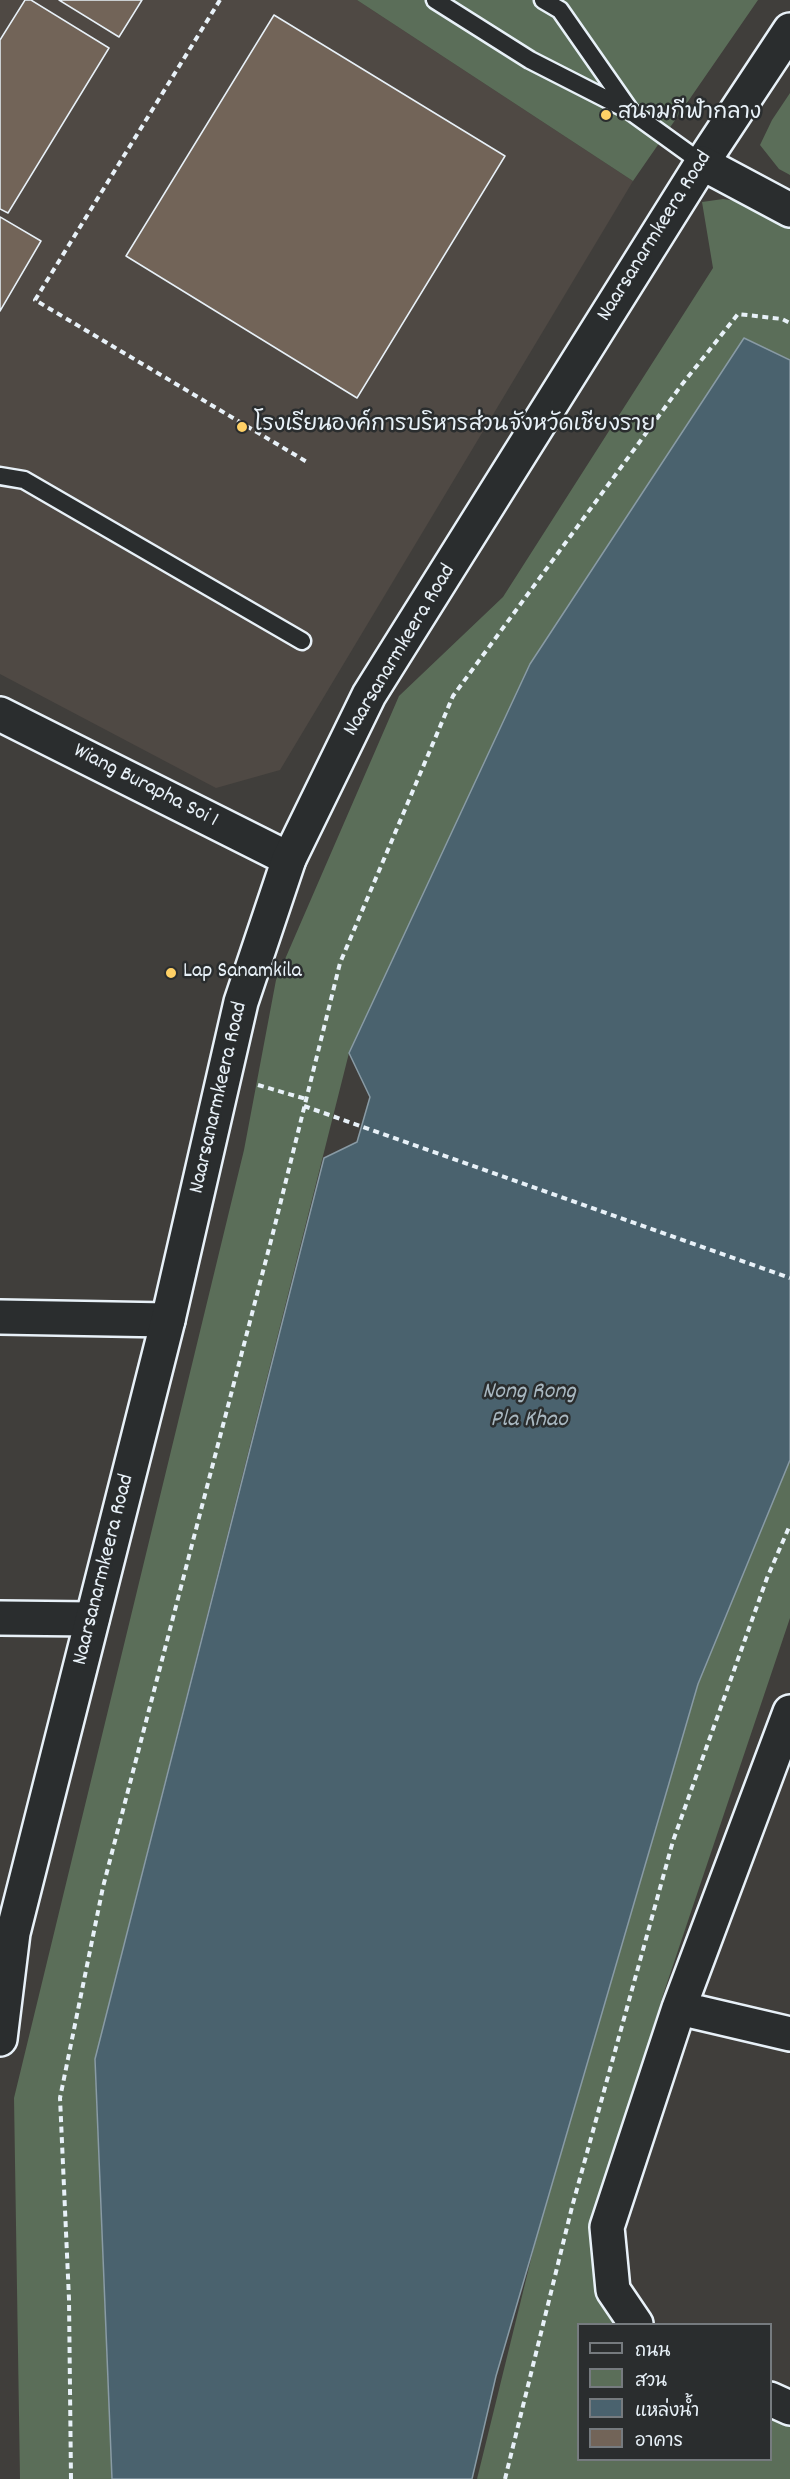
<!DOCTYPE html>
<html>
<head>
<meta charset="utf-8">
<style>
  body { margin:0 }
  #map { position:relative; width:790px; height:2479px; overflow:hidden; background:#403e3b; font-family:Dekko,"Playpen Sans Thai",sans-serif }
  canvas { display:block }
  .legend { position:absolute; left:577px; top:2323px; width:195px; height:138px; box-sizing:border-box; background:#2a2d2e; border:2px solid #767b7f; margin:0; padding:8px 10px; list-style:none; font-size:18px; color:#e8f1f8 }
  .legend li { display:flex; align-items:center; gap:12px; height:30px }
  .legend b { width:30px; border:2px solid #767b7f }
</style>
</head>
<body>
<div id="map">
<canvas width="790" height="2479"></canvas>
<ul class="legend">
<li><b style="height:8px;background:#2a2d2e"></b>ถนน</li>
<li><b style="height:16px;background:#5b6e59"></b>สวน</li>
<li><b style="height:16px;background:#4a626e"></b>แหล่งน้ำ</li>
<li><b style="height:16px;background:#726458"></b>อาคาร</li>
</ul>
</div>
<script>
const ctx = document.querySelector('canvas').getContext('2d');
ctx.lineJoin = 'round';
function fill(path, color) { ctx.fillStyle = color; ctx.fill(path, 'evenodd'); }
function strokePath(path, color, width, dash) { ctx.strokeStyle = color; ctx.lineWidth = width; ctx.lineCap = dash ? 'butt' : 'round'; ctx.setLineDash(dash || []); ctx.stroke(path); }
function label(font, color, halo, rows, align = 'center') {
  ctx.font = font + ' Dekko,"Playpen Sans Thai",sans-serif'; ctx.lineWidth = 5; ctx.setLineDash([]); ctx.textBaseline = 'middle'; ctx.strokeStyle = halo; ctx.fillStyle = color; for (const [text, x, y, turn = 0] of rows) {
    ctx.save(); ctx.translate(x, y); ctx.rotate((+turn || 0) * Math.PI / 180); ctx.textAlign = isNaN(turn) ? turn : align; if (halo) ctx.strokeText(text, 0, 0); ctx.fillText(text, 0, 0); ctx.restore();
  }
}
fill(new Path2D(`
  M0,0H357L633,181L280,770L216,788L0,674Z`), '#4f4944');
fill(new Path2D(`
  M357,0H758L633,181Z
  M790,93V175L779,169L760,145L772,120Z
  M723,199L756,204L790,222V360L744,338L349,1053L95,2059L112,2479H20L14,2098L244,1150L276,980L399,696L503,597L713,268L702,202Z
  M790,1460V1618L663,1995L591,2230L607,2227L647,2324H578V2460H770L771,2397L790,2406V2479H477L535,2243L698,1684Z`), '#5b6e59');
const water = new Path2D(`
  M744,338L790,360V1460L698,1684L496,2376L472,2479H112L95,2059L324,1158L357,1142L370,1097L349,1053L530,664Z`);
fill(water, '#4a626e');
strokePath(water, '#899ba5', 1.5);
const building = new Path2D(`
  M25,0H31L109,48L8,213L0,209V40Z
  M59,0H142L119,37Z
  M274,15L505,156L357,398L126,256Z
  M0,217L41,241L0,311Z`);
fill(building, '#726458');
strokePath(building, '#e8f1f8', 1.5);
const service = new Path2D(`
  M435,0L530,60L630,111L702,163
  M543,0L560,10L629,109
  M0,476L24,480L302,641`);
const minor = new Path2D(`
  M702,163L790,30
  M0,714L289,859
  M0,1317L168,1320
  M0,1618L92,1619
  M679,2008L790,2034
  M636,2324L613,2290L607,2227L679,2008L790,1712
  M770,2399L790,2408`);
const tertiary = new Path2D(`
  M0,2039L13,1933L168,1320L241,1002L289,859L369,695L702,163L790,210`);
strokePath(service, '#e8f1f8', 21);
strokePath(minor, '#e8f1f8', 38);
strokePath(tertiary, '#e8f1f8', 38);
strokePath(new Path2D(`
  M220,0L35,300L307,462
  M258,1085L306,1099
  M304,1106L790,1278
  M71,2479L69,2299L60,2098L103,1887L274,1229L340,963L453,696L680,387L738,314L782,319L790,323
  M505,2479L572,2207L673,1841L767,1578L790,1525`), '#e8f1f8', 4, [6, 4.5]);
strokePath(service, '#2a2d2e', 16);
strokePath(minor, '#2a2d2e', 33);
strokePath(tertiary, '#2a2d2e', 33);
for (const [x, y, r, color] of [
  [606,115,6,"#ffd166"],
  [242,427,6,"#ffd166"],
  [171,973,6,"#ffd166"]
]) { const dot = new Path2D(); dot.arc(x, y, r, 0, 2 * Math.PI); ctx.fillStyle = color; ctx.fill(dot); strokePath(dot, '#2a2d2e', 2); }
label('22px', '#e8f1f8', '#2a2d2e', [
  ["สนามกีฬากลาง",618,115],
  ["โรงเรียนองค์การบริหารส่วนจังหวัดเชียงราย",254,427],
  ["Lap Sanamkila",183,973]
], 'left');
label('22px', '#e8f1f8', '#2a2d2e', [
  ["Naarsanarmkeera Road",656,237,-58],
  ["Naarsanarmkeera Road",401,651,-59],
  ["Wiang Burapha Soi 1",145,787,27],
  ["Naarsanarmkeera Road",220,1098,-77],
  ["Naarsanarmkeera Road",105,1570,-76]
]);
label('italic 24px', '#a9b8c1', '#2a2d2e', [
  ["Nong Rong",529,1394],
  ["Pla Khao",529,1422]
]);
</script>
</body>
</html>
